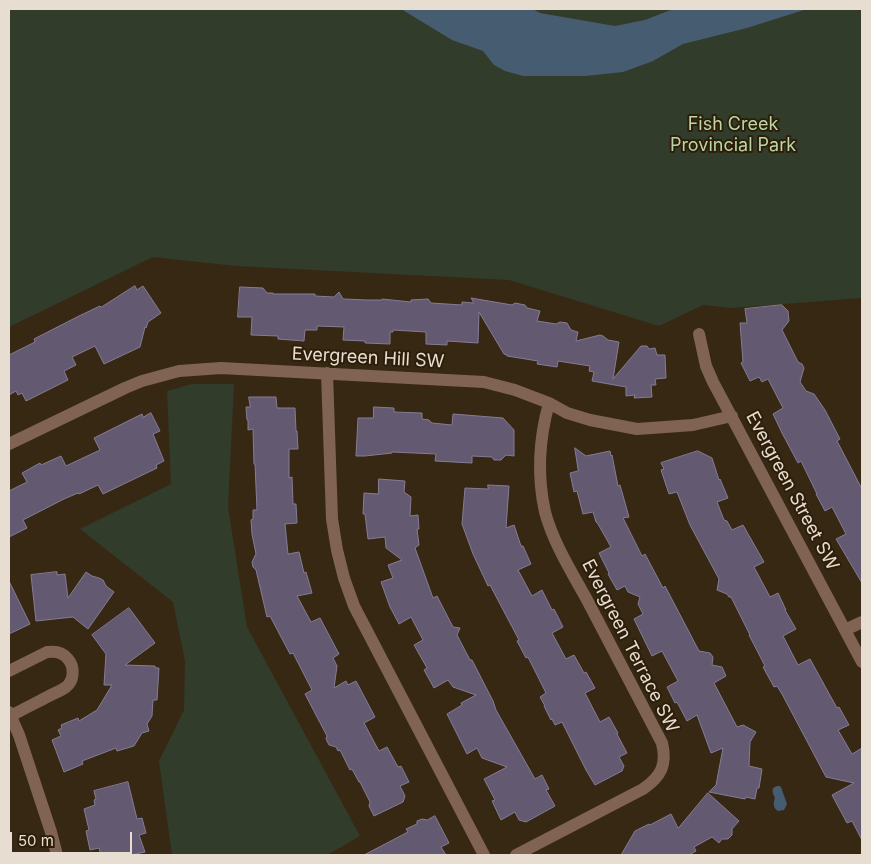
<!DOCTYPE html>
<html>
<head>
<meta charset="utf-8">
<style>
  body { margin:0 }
  #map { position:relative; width:871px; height:864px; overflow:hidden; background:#372814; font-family:Inter,sans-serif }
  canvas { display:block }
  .frame { position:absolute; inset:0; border:10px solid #e7ddd1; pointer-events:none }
  .scale { position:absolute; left:10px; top:832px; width:122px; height:22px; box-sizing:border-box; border:2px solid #e7ddd1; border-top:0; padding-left:6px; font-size:15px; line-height:18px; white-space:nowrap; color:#e7ddd1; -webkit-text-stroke:4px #2d1e0a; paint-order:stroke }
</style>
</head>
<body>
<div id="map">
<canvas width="871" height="864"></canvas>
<div class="frame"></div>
<div class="scale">50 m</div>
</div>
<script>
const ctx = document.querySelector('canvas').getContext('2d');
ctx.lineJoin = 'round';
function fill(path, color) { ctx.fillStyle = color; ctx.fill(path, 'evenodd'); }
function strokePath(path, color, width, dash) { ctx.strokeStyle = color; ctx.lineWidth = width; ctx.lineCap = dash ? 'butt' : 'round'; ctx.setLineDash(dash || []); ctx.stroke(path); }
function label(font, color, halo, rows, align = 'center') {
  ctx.font = font + ' Inter,sans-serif'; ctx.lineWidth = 4; ctx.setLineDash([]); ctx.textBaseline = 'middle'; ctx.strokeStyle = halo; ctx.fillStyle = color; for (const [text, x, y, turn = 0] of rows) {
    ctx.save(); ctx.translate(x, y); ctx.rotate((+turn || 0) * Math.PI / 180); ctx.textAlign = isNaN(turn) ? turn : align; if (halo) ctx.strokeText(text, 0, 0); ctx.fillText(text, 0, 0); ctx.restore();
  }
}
fill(new Path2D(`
  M9,9H862V298L732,308L703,305L659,326L509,280L236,266L153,257L9,327Z
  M192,384H234L228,507L247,627L360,836L327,855H172L159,761L184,710L185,661L173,602L80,529L171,484L167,391Z`), '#323c2a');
fill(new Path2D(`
  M401,9H533L540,13L615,26L645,20L673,9H807L747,28L683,44L653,61L623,72L586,76H523L505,71L494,65L483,51L452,40Z
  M777,786H779L781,787L787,804L784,810L778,811C773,808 773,803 775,798C773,794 772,792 773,788Z`), '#465c70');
const building = new Path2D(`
  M135,286L137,290L143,286L161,313L148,322L146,328L145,327L140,347L104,364L95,346L72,357L76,365L64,371L68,380L26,401L22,393L18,395L16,391L9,395V355L35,342L34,339L79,316L100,306L101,307Z
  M240,287L263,288L267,293H273V294H315V296L334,297L339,292L343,299L367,300H382V299L411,302V300L428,299L431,303L462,305V302L474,303L471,298L512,305L515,303L525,305L527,308L540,311L537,321L556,324L560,322L567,323L571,330L578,332L576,341L600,335L603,336L608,340L619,342L613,379L641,346H647L649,349L655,348L657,355H665L666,378L655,379L656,385H651L652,397L634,398L635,395L626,396V387L592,381L594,372L589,371L590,366L558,361L557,367L537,364L538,361L507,356V355L504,354L479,312L478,343L447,341V345L426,344V332L393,330V332H390V344L365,343V341L343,340L344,327L317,326V330H305L304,341L278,339V336L251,335L252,317H238Z
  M782,305L788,311L789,321L782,330L798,362L802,364L804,368L800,382L806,391L814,394L825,410L840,439L837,441L862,489V583L836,539L846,534L832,507L825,511L816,494H817L801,461L798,463L782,433L773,414L783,408L768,379L762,382L759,377L750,381L741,363L743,362L740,323H747L745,309Z
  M249,397H276L277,408H295L296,431H297L298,449H289V478L292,477L293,504H296L297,523L285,524L288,554L299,552L304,573L306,572L312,593L297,596L311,622L320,618L339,654L333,658L337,666L334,688L346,681L348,685L356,681L375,717L364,723L379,751L387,747L398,767L401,766L409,782L400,786L405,796L403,802L374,816L369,806L370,802L360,782H359L352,769L350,770L340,750L338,751L336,747L329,745L326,739L327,736L305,694L312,690L293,653L290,654L270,616L267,617L256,570L253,567L252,562L256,554L252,534L251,520L253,519V510H257L255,464H254L253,429L248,430V420H247L246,407H250Z
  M374,407L394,408V412L422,413V419L429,420L432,423L452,425L453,414L503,418L514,430V456L506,455L501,460H494L492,457L472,456V463L435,461L436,454L392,452V453L365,456H356L358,418H373Z
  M151,413L160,431L153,434L164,461L156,465L157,468L103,494L98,485L79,494L78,493L64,499L23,520L27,528L9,537V491L27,482L22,473L40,463L41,465L61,456L66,466L100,450L94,438L142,414L143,417Z
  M575,448L586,456L610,451L611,456L612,455L618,486L620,485L629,517L623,518L642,556L645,554L663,588L665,586L699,651L710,653L713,657L712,665L722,667L726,676L714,683L737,727L743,725L756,732L750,742L749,766L762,769L759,788H757L755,799L746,797L745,799L709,792L716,785L723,748L711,753L697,715L687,721L677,702L675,703L667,687L678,681L662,651L652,656L634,619L643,614L638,604L640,597L628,592L625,586L617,590L608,574L609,573L599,553L611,547L598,524L596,522L593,512L583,514L577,491L574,492L570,473L578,471Z
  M698,451L712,458L719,480L720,479L728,498L717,502L724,520L727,521L732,530L743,525L764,562L754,567L770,597L778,593L786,610H785L796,629L783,636L798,665L810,659L837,708L839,707L849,725L838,730L852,754L862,748V840L852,821L847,823L832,795L854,783L826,777L782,694L777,686L774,687L763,667L765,666L749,635H750L731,597H729L727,594L717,590L719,579L690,525L677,492L669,494L661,470L664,469L661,463Z
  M379,479L405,481L404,492L411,497L410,516L418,515L419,529H417L419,545L415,548L433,598L437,596L453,627L460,628L457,635L470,660H472L493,701L496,710L535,779L542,775L549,789L546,790L555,806L526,822L519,820L515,812L501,820L492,801L495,800L484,779L507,767L482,758L477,748L467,754L447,714L462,705L461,703L476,695L453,687L448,680L434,688L424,670L427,668L414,645L423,640L411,617L399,624L390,607L381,582L393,578L388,565L402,560L386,548L385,537L368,539L365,514H363L364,493L378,494Z
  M488,485L509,486L506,528L514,525L521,546H523L531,564L518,570L532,596L542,590L552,610L554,609L563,627L552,633L566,659L574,655L584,673L586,672L595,688L585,693L600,722L609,717L618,733L617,734L627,753L619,757L624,766L622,771L595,785L586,770L562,722L555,725L552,719L551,720L544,706H545L540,697L546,693L528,657L526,658L517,641L519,640L490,585L488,586L473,554L462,524L465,488L488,489Z
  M57,572V575L65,574L68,598L86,572L92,576L99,578L103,580L106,586L114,592L88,629L73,617L36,621L31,575Z
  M9,581L30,624L9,634Z
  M129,608L155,643L125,665L155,666V668H159L157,700H153L152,716L147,724L149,731L142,733L134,746L117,751L116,748L82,761L83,764L64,772L52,740L61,736L58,730L62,728L61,725L78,718L79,721L97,710L112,685H104L106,654L92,635Z
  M128,782L137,819L142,818L146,833L139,835L145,852L131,855H101L99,848L90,850L86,831L89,830L84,809L95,805L94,800L96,799L94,791Z
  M708,793L739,821L732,829V835L728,839H722L719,843L712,837L694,847L696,851L689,855H621L635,831L649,824L650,825L671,814L678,828Z
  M435,816L449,843L441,847L446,855H364L408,832L406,829L417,824V821L422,819L427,820Z`);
fill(building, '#635a72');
strokePath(building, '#857c95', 1);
strokePath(new Path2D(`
  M699,334L706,366L713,382L862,662
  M327,373L332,519L337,550L344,578L354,606L484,855
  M9,444L125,388L142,381L179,371L221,368L484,382L515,390L549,403L567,413L590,420L637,429L693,425L732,416
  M845,630L862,622
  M9,671L47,652C55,651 63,652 68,659C75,667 74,681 66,687C61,691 54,693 49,696C36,703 23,709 11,716
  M9,712L19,735L51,832L57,855
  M516,855L643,789C662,776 667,764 662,743C636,694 611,646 586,598C571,571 553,542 545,512C537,476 539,439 549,403`), '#816353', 12);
label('18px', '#b9d6a7', '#2d1e0a', [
  ["Fish Creek",733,125],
  ["Provincial Park",733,146]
]);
label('18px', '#e7ddd1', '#2d1e0a', [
  ["Evergreen Hill SW",368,358,3],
  ["Evergreen Street SW",792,491,62],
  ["Evergreen Terrace SW",630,646,63]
]);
</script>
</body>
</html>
